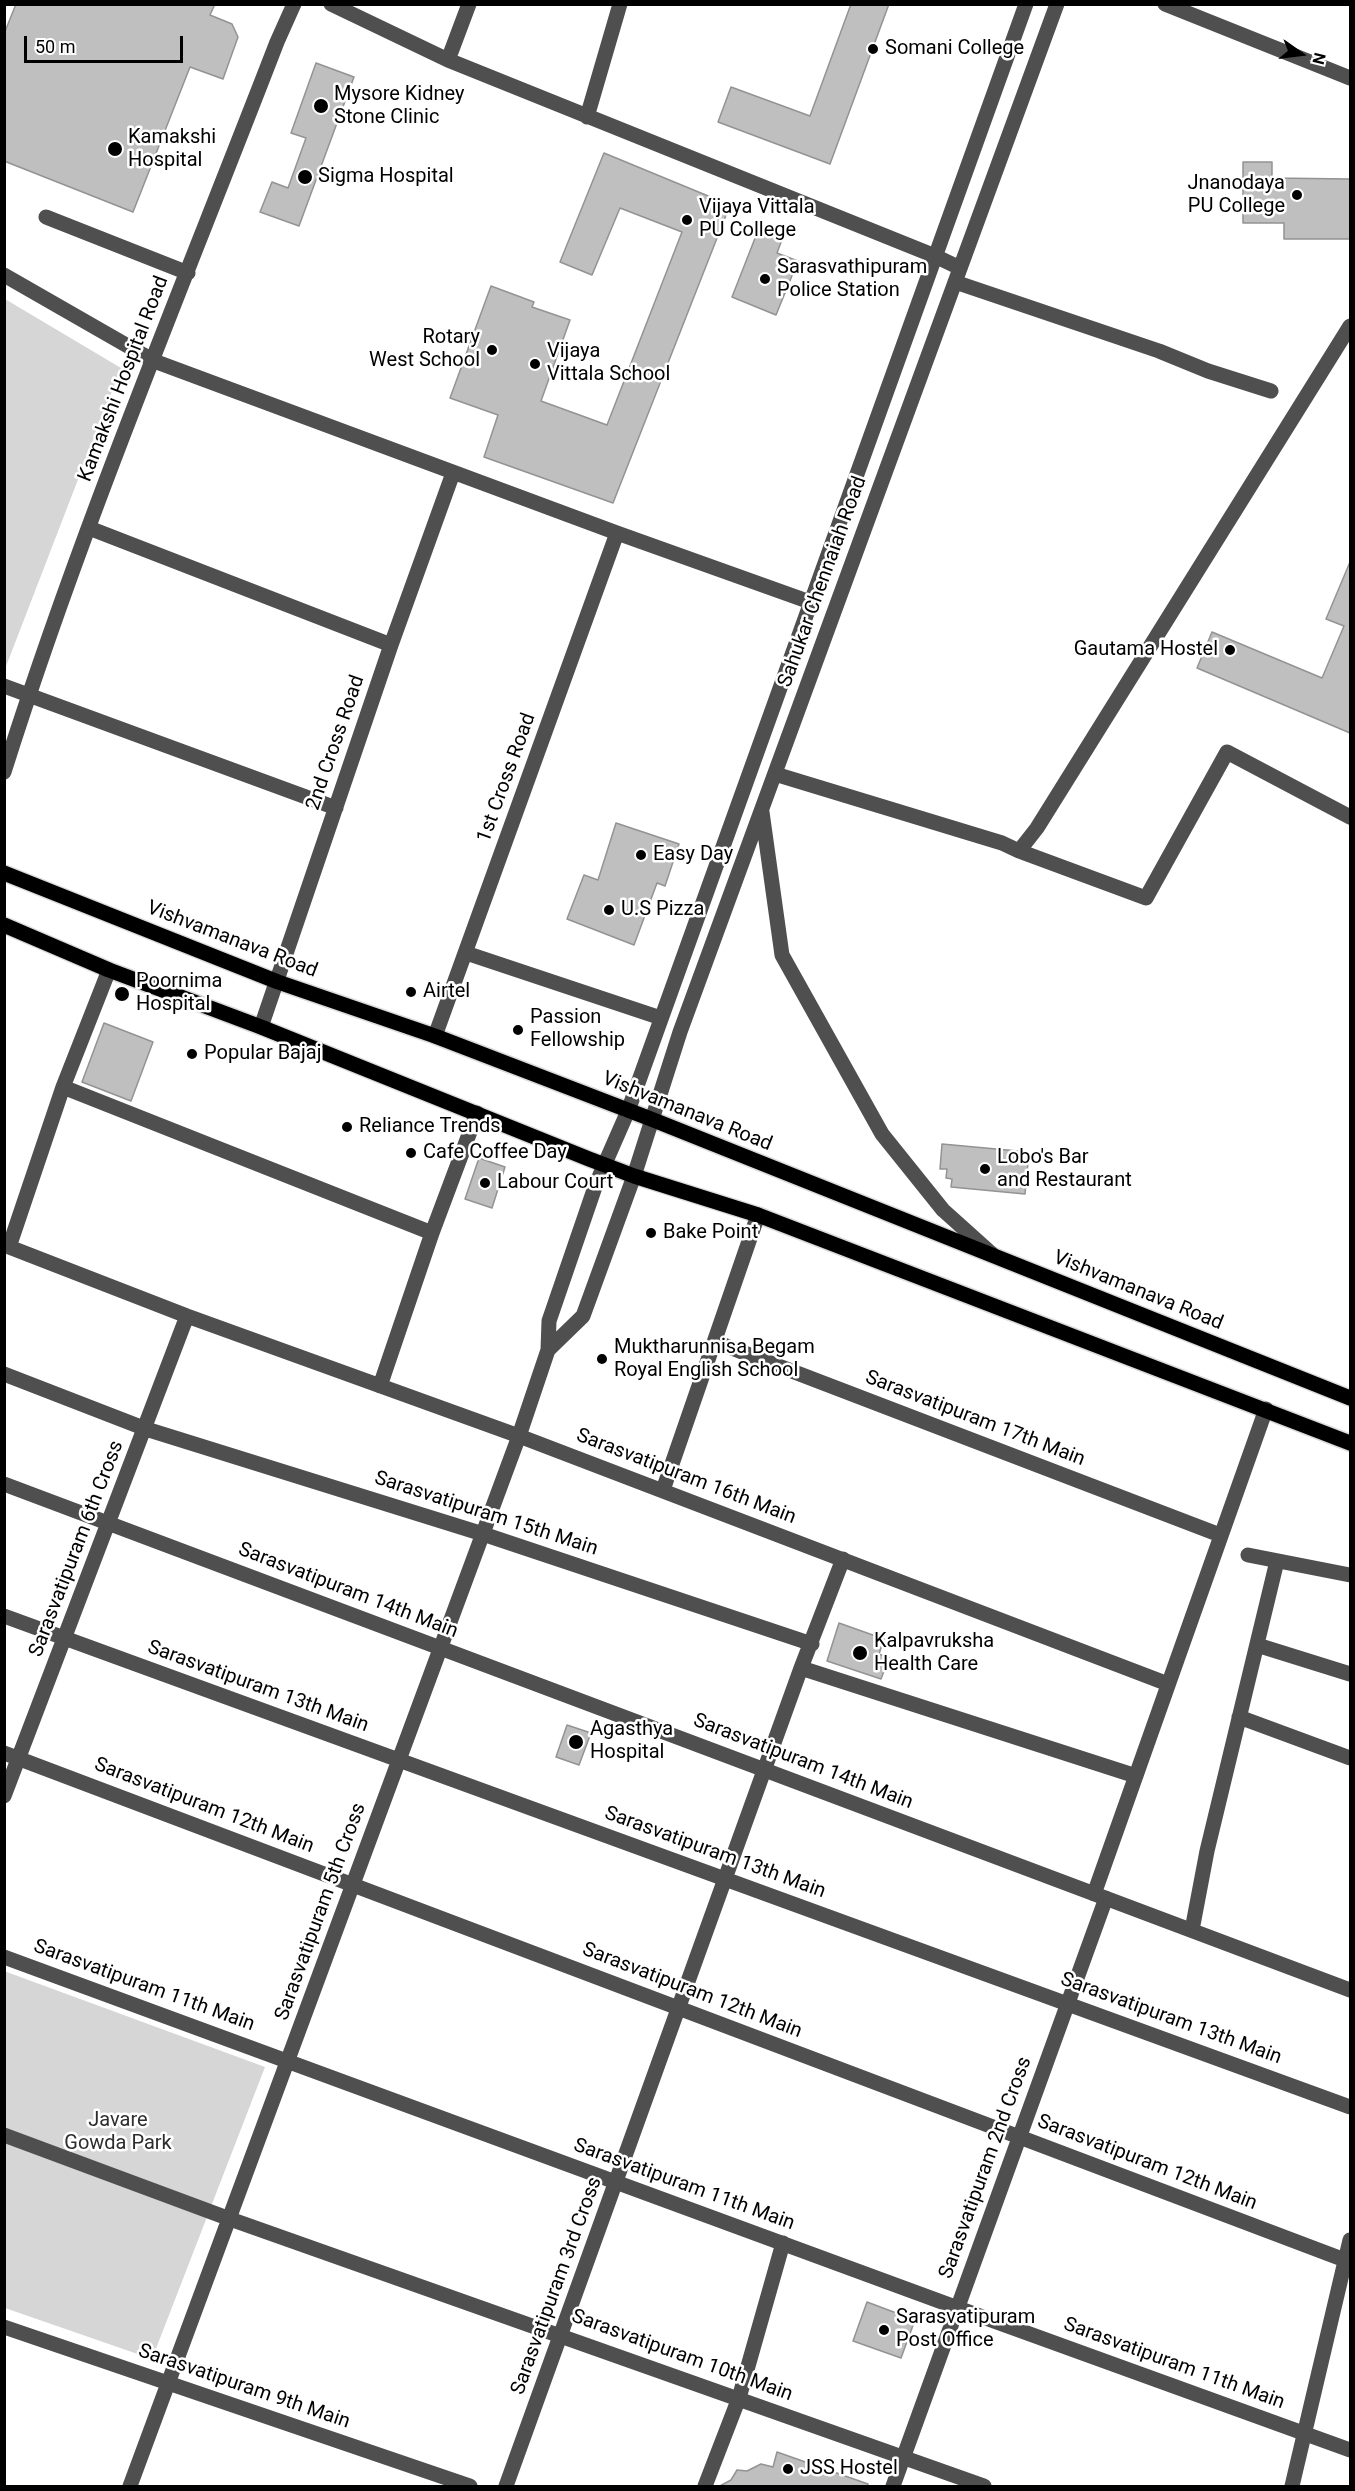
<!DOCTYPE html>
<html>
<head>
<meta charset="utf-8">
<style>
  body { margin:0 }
  #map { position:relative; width:1355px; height:2491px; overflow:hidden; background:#fff; font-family:Roboto,sans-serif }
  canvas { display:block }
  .frame { position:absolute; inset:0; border:6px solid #000; pointer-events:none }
  .north { position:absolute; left:1271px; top:24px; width:60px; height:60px; -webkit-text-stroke:4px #fff; paint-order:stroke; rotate:104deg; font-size:16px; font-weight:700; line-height:24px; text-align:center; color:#000 }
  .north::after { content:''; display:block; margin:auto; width:21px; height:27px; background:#000; clip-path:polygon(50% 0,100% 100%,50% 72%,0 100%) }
  .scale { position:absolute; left:24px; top:36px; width:159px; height:27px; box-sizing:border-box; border:3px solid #000; border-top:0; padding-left:8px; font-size:18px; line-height:21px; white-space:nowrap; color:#000; -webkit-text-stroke:4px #fff; paint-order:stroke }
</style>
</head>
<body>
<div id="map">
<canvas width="1355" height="2491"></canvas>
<div class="frame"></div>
<div class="north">N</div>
<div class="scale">50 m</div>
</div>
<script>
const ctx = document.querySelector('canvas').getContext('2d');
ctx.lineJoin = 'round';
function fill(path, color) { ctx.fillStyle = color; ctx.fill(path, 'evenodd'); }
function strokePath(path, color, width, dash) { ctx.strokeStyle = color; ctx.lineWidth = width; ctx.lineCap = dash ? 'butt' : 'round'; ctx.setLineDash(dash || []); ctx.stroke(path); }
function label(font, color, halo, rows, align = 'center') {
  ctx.font = font + ' Roboto,sans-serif'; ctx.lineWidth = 5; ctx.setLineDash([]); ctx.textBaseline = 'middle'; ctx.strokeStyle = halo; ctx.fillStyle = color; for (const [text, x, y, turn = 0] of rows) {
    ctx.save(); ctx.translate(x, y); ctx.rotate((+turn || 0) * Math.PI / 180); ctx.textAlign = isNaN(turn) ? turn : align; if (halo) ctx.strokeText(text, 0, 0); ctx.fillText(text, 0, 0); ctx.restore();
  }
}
fill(new Path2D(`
  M5,299L121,368L5,669Z
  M4,1971L265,2067L152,2359L5,2308Z`), '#d6d6d6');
const building = new Path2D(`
  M16,4H215L210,15L232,24L238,37L223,79L190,67L133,212L4,161V34Z
  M851,4H889L830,164L718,122L731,87L810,116Z
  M316,63L354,77L299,226L260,212L272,182L288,188L306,138L291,133Z
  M604,153L730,205L613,503L484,457L498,415L450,398L491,286L534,302L532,307L570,320L541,401L607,425L682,232L620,208L592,275L560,262Z
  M1243,162H1272V178L1350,179V239H1284V223H1243Z
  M759,228L783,237L777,253L798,261L776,315L732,297Z
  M1350,562V733L1197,668L1212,632L1322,678L1344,626L1326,619Z
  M616,823L679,844L665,886L657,883L634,945L567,919L584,875L598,880Z
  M104,1023L153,1042L131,1101L82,1082Z
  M942,1144L1029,1152L1025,1194L951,1187L952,1179L946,1178L947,1169H940Z
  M479,1158L505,1167L492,1208L465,1199Z
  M839,1623L884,1639L879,1654L889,1658L881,1679L827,1661Z
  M567,1725L591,1733L579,1765L556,1757Z
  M867,2302L915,2320L901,2358L853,2341Z
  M777,2452L868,2484V2487H718L731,2480L737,2470L747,2471L761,2464L773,2467Z`);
fill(building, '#bfbfbf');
strokePath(building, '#939393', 1.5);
const major = new Path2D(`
  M4,873L278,982L435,1036L651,1119L1350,1398
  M4,925L109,970L261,1027L589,1159L634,1176L758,1215L1350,1443`);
strokePath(major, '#dbdbdb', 18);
strokePath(new Path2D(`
  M331,4L448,60L935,256L960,268
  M1165,4L1350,78
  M448,60L469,4
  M587,117L620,4
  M46,217L188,273
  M4,275L154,361L617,533L810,602
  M955,282L1159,351L1208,371L1271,391
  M89,528L391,645
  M4,686L336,808
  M4,772C82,525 184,283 277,42L294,4
  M775,774L1002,843L1019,851L1037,828L1350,326
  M762,812L782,955L882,1134L943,1210L992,1254
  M1019,851L1146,898L1227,752L1350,817
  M466,953L661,1018
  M261,1027L391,645L453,473
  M435,1036L617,533
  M63,1087L432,1233
  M4,1245L187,1316L519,1436L1168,1684
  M9,1247L63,1087L109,970
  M716,1342L1220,1535
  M548,1350L583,1316L634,1176L680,1032L1057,4
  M4,1374L146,1429L483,1534L812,1644
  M380,1386L432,1233L477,1113
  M4,1484L1350,1990
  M663,1490L758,1215
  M1248,1555L1350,1575
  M4,1616L1350,2107
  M1257,1645L1350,1674
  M801,1668L1136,1776
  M1239,1717L1350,1758
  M4,1753L1350,2262
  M4,1796L187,1316
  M1094,1894L1266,1409
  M1192,1930L1207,1851L1277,1561
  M4,1957L958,2308L1350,2450
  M4,2135L230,2219L984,2486
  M4,2327L470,2486
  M130,2486L519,1436L548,1350L549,1321L596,1184L628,1111L1026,4
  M506,2486L801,1668L843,1559
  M705,2486L739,2398L783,2243
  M893,2486L1106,1898
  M1292,2486L1350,2240`), '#4f4f4f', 15);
strokePath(major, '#000', 15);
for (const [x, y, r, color] of [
  [873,49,6,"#000"],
  [321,106,8,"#000"],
  [115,149,8,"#000"],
  [305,177,8,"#000"],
  [1297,195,6,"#000"],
  [687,220,6,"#000"],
  [765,279,6,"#000"],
  [492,350,6,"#000"],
  [535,364,6,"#000"],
  [1230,650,6,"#000"],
  [641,855,6,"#000"],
  [609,910,6,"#000"],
  [411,992,6,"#000"],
  [122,994,8,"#000"],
  [518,1030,6,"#000"],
  [192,1054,6,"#000"],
  [347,1127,6,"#000"],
  [411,1153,6,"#000"],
  [985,1169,6,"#000"],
  [485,1183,6,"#000"],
  [651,1233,6,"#000"],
  [602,1359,6,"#000"],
  [860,1653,8,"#000"],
  [576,1742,8,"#000"],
  [884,2330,6,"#000"],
  [788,2469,6,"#000"]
]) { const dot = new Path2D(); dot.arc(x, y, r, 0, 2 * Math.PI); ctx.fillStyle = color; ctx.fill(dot); strokePath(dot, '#fff', 2); }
label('20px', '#000', '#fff', [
  ["Somani College",885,49],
  ["Mysore Kidney",334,95],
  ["Stone Clinic",334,118],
  ["Kamakshi",128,138],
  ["Hospital",128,161],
  ["Sigma Hospital",318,177],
  ["Jnanodaya",1285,184,"right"],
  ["PU College",1285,207,"right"],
  ["Vijaya Vittala",699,208],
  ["PU College",699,231],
  ["Sarasvathipuram",777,268],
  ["Police Station",777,291],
  ["Rotary",480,338,"right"],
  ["West School",480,361,"right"],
  ["Vijaya",547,352],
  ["Vittala School",547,375],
  ["Gautama Hostel",1218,650,"right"],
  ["Easy Day",653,855],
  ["U.S Pizza",621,910],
  ["Poornima",136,982],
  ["Hospital",136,1005],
  ["Airtel",423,992],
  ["Passion",530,1018],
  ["Fellowship",530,1041],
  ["Popular Bajaj",204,1054],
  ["Reliance Trends",359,1127],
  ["Cafe Coffee Day",423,1153],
  ["Lobo's Bar",997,1158],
  ["and Restaurant",997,1181],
  ["Labour Court",497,1183],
  ["Bake Point",663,1233],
  ["Muktharunnisa Begam",614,1348],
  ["Royal English School",614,1371],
  ["Kalpavruksha",874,1642],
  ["Health Care",874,1665],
  ["Agasthya",590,1730],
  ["Hospital",590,1753],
  ["Sarasvatipuram",896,2318],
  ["Post Office",896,2341],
  ["JSS Hostel",800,2469]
], 'left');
label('20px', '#000', '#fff', [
  ["Kamakshi Hospital Road",124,379,-69],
  ["Sahukar Chennaiah Road",823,582,-70],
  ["2nd Cross Road",336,743,-71],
  ["1st Cross Road",507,778,-70],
  ["Vishvamanava Road",232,940,21],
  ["Vishvamanava Road",687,1112,22],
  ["Vishvamanava Road",1138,1291,22],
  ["Sarasvatipuram 17th Main",975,1419,21],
  ["Sarasvatipuram 16th Main",686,1477,21],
  ["Sarasvatipuram 15th Main",486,1514,18],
  ["Sarasvatipuram 6th Cross",77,1549,-69],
  ["Sarasvatipuram 14th Main",348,1591,21],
  ["Sarasvatipuram 13th Main",258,1687,20],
  ["Sarasvatipuram 14th Main",803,1762,21],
  ["Sarasvatipuram 12th Main",204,1806,21],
  ["Sarasvatipuram 13th Main",715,1853,20],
  ["Sarasvatipuram 5th Cross",321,1912,-70],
  ["Sarasvatipuram 11th Main",144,1986,20],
  ["Sarasvatipuram 12th Main",692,1991,21],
  ["Sarasvatipuram 13th Main",1171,2019,20],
  ["Sarasvatipuram 12th Main",1147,2163,21],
  ["Sarasvatipuram 2nd Cross",986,2168,-70],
  ["Sarasvatipuram 11th Main",684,2185,20],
  ["Sarasvatipuram 3rd Cross",557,2286,-70],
  ["Sarasvatipuram 10th Main",682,2356,20],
  ["Sarasvatipuram 11th Main",1174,2364,20],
  ["Sarasvatipuram 9th Main",244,2387,19]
]);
label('20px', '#2d2d2d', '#fff', [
  ["Javare",118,2121],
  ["Gowda Park",118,2144]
]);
</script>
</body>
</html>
